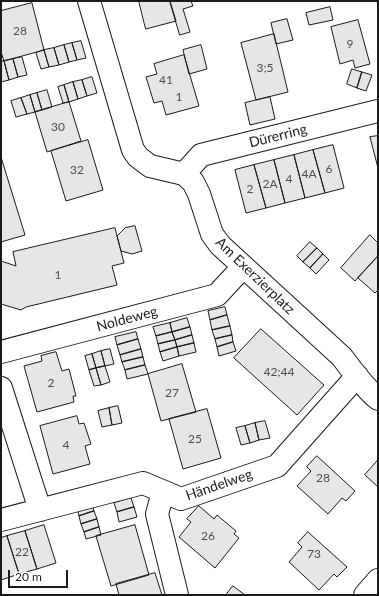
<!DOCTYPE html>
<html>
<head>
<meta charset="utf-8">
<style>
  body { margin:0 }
  #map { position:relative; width:379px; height:596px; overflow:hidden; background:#fff; font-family:Lato,sans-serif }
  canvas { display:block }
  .frame { position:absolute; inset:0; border:2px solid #1a1a1a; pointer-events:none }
  .scale { position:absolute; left:8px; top:570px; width:60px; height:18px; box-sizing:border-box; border:2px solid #1a1a1a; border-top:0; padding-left:5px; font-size:12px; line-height:14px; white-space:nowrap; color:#1a1a1a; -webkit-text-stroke:3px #fff; paint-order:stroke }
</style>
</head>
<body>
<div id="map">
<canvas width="379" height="596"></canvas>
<div class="frame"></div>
<div class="scale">20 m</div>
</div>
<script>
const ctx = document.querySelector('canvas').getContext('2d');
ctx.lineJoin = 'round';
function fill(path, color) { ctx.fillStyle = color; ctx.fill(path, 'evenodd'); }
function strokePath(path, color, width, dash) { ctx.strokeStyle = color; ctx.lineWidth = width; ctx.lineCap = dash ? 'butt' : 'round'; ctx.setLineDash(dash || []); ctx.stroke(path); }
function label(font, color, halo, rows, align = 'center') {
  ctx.font = font + ' Lato,sans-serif'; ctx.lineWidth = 3; ctx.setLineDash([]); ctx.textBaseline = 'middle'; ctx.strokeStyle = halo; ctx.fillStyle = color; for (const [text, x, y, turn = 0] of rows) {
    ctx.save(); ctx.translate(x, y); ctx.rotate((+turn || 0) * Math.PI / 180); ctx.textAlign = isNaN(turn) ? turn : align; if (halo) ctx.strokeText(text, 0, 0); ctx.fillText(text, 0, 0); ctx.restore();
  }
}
const building = new Path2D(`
  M139,1H170L176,21L146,29Z
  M170,1H191L193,6L183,9L190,32L180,35Z
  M32,3L44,50L4,61L1,52V11Z
  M330,7L333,20L309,25L306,13Z
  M287,19L293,40L276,44L271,23Z
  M358,20L370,64L355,68L353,60L340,64L331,27Z
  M274,34L288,92L256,100L241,43Z
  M81,41L86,58L77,60L72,43Z
  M72,43L77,60L69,62L64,45Z
  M64,45L69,62L59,65L54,48Z
  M201,45L207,69L189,74L183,50Z
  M54,48L59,65L49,67L44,50Z
  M44,50L49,67L41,69L36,53Z
  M184,55L199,106L166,115L162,101L154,103L146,77L157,74L154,64Z
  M22,57L27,75L18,77L13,59Z
  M13,59L18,77L9,80L4,61Z
  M4,61L9,80L1,82V62Z
  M352,69L362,72L357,88L347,84Z
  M362,72L372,75L366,91L357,88Z
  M92,77L97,93L87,96L82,80Z
  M82,80L87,96L78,99L73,82Z
  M73,82L78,99L69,102L64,85Z
  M64,85L69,102L63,103L58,87Z
  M47,90L52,107L42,110L37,93Z
  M37,93L42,110L35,112L30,95Z
  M30,95L35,112L27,114L21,98Z
  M270,97L275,119L250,125L245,103Z
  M21,98L27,114L16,117L11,101Z
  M69,102L81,141L47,152L35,112Z
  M378,136V168L370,137Z
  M88,140L103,190L66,201L51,151Z
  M333,145L344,188L325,193L313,150Z
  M313,150L325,193L305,198L294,155Z
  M294,155L305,198L285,203L274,160Z
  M1,157L25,235L1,242Z
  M274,160L285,203L266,208L254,165Z
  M254,165L266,208L246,213L235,170Z
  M135,226L142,251L132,254L121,251L117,236L125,228Z
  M115,228L124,263L112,266L117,285L26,307L21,310L1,304V261L16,266L13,252Z
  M370,235L378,243V256L355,281L341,268Z
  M310,242L317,248L303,262L297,256Z
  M317,248L323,254L310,268L303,262Z
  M323,254L329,260L316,274L310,268Z
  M378,256V290L375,293L358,278Z
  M225,307L227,315L210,320L208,311Z
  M227,315L230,326L212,330L210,320Z
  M187,318L190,327L172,332L170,323Z
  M170,323L172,332L156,336L153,327Z
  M230,326L232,335L215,339L212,330Z
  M190,327L192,335L175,340L172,332Z
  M261,329L324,385L297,415L234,358Z
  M136,332L138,339L117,345L115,337Z
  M172,332L175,340L158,344L156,336Z
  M192,335L194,343L177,347L175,340Z
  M232,335L233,342L217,347L215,339Z
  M138,339L141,349L120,355L117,345Z
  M175,340L177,347L160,352L158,344Z
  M233,342L236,351L219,356L217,347Z
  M194,343L196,352L179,356L177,347Z
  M177,347L179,356L163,361L160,352Z
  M110,349L114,364L105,366L101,351Z
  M141,349L143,357L122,362L120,355Z
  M101,351L105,366L96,368L92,354Z
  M56,352L62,371L69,369L76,396H73L74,402L37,412L24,366L42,361L41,356Z
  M92,354L96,368L89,370L85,356Z
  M143,357L145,365L125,370L122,362Z
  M182,364L196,412L161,421L148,374Z
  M145,365L148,374L127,379L125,370Z
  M105,366L110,382L101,385L96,368Z
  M96,368L101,385L94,386L89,370Z
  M118,406L122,423L112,425L109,408Z
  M109,408L112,425L102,427L98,411Z
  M207,409L221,458L183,469L169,419Z
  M77,416L79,424L84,423L91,444L85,446L90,464L53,474L40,426Z
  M265,421L270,438L259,440L255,423Z
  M255,423L259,440L250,443L245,426Z
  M245,426L250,443L241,445L236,428Z
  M317,456L355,491L346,501L342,498L328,514L297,486L311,471L307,467Z
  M378,460V487L365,475Z
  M131,498L134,507L117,512L114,503Z
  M92,503L94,511L79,516L77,508Z
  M199,506L214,519L217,515L236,531L234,534L239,538L215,568L179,537L191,522L187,519Z
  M134,507L137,517L119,522L117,512Z
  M94,511L97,519L81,524L79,516Z
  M97,519L99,527L84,532L81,524Z
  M44,525L56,563L37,569L25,531Z
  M135,525L149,575L111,586L96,536Z
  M99,527L101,535L86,539L84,532Z
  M25,531L37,569L19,574L7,536Z
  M308,532L347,567L337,577L334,574L319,590L289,562L302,547L298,543Z
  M7,536L19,574L1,580V538Z
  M155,573L162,595H119L116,584Z
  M233,586L245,595H226Z`);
fill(building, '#e6e6e6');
strokePath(building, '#1a1a1a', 1);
const minor = new Path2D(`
  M89,1L133,150L138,157L150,166L184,174L193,182L199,194L212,234L220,245L342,357C353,372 364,387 378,399
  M184,174L201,155L378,111
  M1,352L217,295L243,267
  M1,388L40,510
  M163,492L157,514L177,595
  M1,520L143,483L181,499L277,466L357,376
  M365,595L378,580`);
strokePath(minor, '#1a1a1a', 24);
strokePath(minor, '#fff', 22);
label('12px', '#4d4d4d', null, [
  ["28",20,31],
  ["9",350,44],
  ["3;5",265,68],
  ["41",166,80],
  ["1",179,97],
  ["30",58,127],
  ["6",329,169],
  ["32",77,170],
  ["4A",309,174],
  ["4",289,179],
  ["2A",270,184],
  ["2",250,189],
  ["1",58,275],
  ["42;44",279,372],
  ["2",51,383],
  ["27",172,393],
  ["25",195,439],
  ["4",66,445],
  ["28",323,478],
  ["26",208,536],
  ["22",22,552],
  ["73",314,554]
]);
label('14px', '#1a1a1a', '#fff', [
  ["Dürerring",278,136,-14],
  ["Am Exerzierplatz",255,276,44],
  ["Noldeweg",127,319,-15],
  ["Händelweg",219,485,-19]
]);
</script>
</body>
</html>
